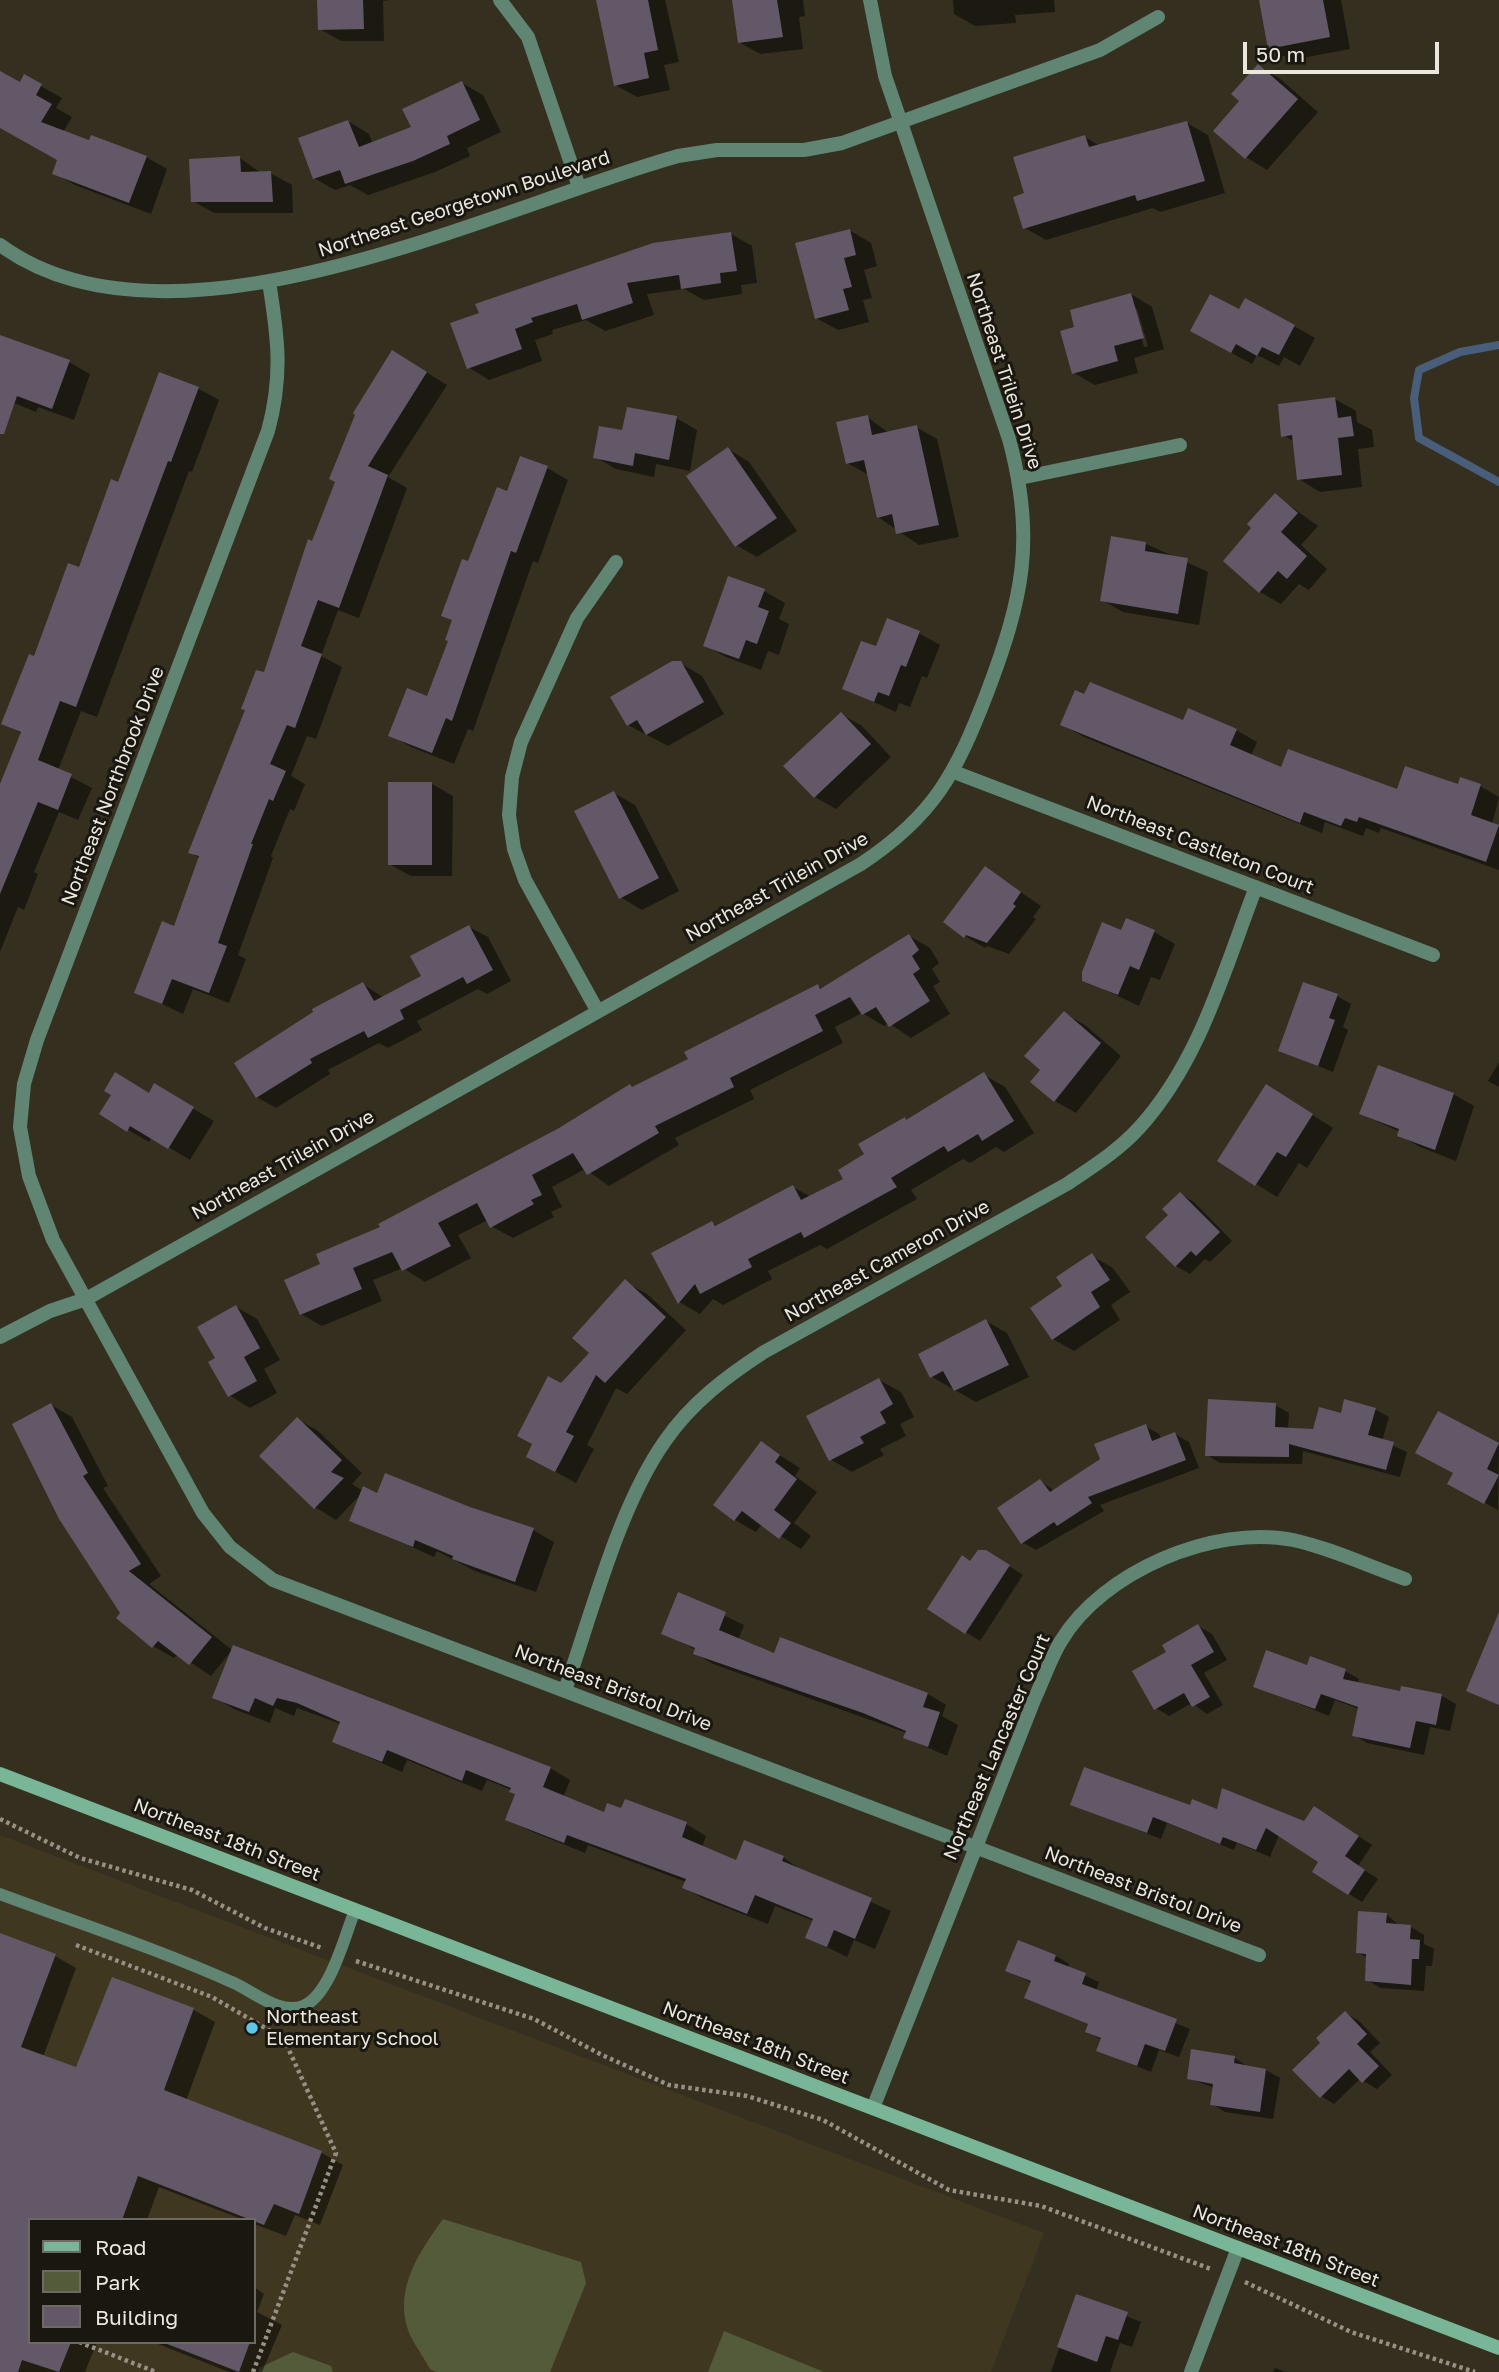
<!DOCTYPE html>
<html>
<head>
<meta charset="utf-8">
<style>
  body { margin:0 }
  #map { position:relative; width:1499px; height:2372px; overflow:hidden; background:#352f20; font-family:"Golos Text",sans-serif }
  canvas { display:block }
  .legend { position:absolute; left:28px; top:2218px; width:228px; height:126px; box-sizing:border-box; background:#1a1711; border:2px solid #6e6a63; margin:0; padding:9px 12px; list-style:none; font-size:21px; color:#ebe7dd }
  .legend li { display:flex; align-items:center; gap:14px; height:35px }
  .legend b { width:35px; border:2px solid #6e6a63 }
  .scale { position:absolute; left:1243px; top:42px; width:196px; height:32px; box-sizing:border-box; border:4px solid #ebe7dd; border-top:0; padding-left:9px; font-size:21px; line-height:24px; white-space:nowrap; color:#ebe7dd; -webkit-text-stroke:5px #1a1711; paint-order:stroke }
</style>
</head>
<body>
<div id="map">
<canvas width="1499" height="2372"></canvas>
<ul class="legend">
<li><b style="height:9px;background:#79b597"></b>Road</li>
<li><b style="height:19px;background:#535b3b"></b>Park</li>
<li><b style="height:19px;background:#625868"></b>Building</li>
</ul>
<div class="scale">50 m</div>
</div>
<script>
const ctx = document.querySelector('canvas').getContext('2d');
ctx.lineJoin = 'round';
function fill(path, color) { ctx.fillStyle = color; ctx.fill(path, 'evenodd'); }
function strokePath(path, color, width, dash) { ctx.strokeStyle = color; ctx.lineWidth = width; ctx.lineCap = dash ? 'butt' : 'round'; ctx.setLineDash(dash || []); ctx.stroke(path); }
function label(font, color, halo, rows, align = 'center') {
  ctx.font = font + ' "Golos Text",sans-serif'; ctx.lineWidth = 6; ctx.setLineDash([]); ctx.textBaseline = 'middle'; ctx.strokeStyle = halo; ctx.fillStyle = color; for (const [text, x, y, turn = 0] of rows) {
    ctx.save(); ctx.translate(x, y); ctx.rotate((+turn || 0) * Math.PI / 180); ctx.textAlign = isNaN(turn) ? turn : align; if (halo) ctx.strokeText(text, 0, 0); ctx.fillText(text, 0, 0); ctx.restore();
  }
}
fill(new Path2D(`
  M0,1835L1044,2233L991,2372H0ZM30,2220H254V2342H30Z`), '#403721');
fill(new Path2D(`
  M443,2219L581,2262L586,2283L550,2372H436L430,2369C423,2356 413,2343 408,2330C394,2288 420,2251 443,2219Z
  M724,2331L824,2372H708Z
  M293,2352L331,2366L333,2372H258L259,2368Z`), '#535b3b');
fill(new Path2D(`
  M319,0H390L383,1L384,41H341L320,29Z
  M598,0H665L679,62L664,65L670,90L637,97L615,85Z
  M734,0H803L805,16L799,17L803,49L760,54L739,42Z
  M953,0H1054L1055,12L1015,15L1016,23L975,26L954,14Z
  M1260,0H1341L1350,49L1291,60L1270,48Z
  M1258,66L1279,78L1318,112L1267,170L1246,157L1242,101Z
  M0,73L21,85L25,77L62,98L56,108L72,117L63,132L146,157L167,169L151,214L75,185L54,173L59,159L0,126Z
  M462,83L483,95L501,132L467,148L470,156L435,172L368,195L350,185L335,190L314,178L348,121L369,134L373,144L413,128Z
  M1187,123L1208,135L1225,193L1160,212L1153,208L1046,240L1025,228L1026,195L1085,137L1100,146Z
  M240,158L261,173H270L292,185L293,213H214L193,201Z
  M849,230L871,243L877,266L864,270L872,298L863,300L869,322L838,330L816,318Z
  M731,234L752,246L757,283L741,285L742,294L704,300L684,289L647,294L654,315L605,331L586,320L552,330L553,334L535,340L542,361L489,380L468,367L452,324Z
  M1131,294L1152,307L1164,349L1134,358L1138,373L1095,385L1074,373ZM1134,309H1137L1148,346L1144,347Z
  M1239,311L1294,326L1315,338L1300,366L1284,357L1279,366L1257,355L1252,364L1213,343Z
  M0,337L69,362L90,374L74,420L38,407L36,412L0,397Z
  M413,364L447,385L388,477L407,488L359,618L338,610L321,656L342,667L316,739L307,736L291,776L305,784L294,811L290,809L271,856L273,858L238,955L246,959L229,1003L193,989L183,1014L136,992L175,928L200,858L190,852L265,675L313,543Z
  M160,375L199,389L219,400L192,472L189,471L97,717L81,711L58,770L92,788L78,820L59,812L34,872L38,874L24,910L18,907L0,952V789L22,734L3,723L119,484Z
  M1335,399L1356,411L1357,422L1372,430L1374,447L1358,449L1362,487L1320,492L1299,479L1295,442L1283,435Z
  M867,417L889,433L916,427L937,439L959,537L919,545L878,517L869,475L847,463Z
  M676,418L697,430L690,471L656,464L654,477L616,469L595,457L624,432Z
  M728,449L749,462L797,531L757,557L736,545Z
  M547,468L568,480L538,563L533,561L473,731L468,729L454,764L411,747L390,735L428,698L450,642L454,621L444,615L509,493Z
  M1275,495L1318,526L1301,545L1327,569L1309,590L1299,584L1281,604L1260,592L1225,561L1254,528Z
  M1146,544L1208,572L1199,625L1123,612L1102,600Z
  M764,591L785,603L779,619L789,624L779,655L768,651L761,670L726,657L705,645Z
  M919,633L940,645L927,678L922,676L910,707L899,703L896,712L845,689L877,649Z
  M680,663L702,676L724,714L668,746L628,725Z
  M841,714L862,726L891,757L836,809L815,797L786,766Z
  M1184,722L1236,730L1257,742L1251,756L1282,769L1398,791L1480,786L1499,797L1492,824L1499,827V870L1381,828L1379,833L1366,828L1363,836L1325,822L1322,833L1084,737L1063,725Z
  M432,784L453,796L452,876H411L389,864Z
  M614,793L635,805L679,891L642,910L620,897Z
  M986,868L1041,906L1033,917L1036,919L1009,954L987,946L985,948L965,936Z
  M469,927L488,937L511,981L487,994L478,989L417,1021L422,1030L388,1048L379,1043L328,1070L330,1074L276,1108L257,1097L363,984L384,998L423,977Z
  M1122,932H1154L1175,944L1160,980L1151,977L1139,1006L1084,980Z
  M909,936L930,948L939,963L932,969L940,982L933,986L950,1014L911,1038L889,1023L884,1026L862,1013L835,1027L843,1043L750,1090L754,1099L675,1138L679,1145L609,1186L585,1169L552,1187L562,1207L551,1212L554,1217L513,1238L491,1226L488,1220L458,1235L471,1258L425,1282L403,1268L373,1280L382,1301L322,1326L301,1314L323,1265L382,1228L560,1130L630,1086L635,1088L690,1060L818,986L823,989Z
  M1337,996L1351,1004L1343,1027L1348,1030L1333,1072L1280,1050Z
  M1064,1013L1085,1025L1121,1056L1076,1113L1055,1101L1043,1070Z
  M1499,1062V1087L1488,1081Z
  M984,1075L1005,1087L1034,1133L1004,1152L996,1147L970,1163L963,1159L911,1190L917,1199L827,1249L820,1245L768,1271L772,1279L723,1305L713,1299L700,1314L679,1302L712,1223L718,1226L793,1187L811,1197L845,1179L905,1119L908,1121Z
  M155,1086L214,1121L190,1160L152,1137L149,1142L101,1114L150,1095Z
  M1453,1094L1474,1106L1456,1161L1420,1147L1399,1135L1400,1132L1361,1114Z
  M1287,1099L1333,1128L1307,1168L1299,1163L1277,1197L1219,1161Z
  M1180,1194L1194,1202L1232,1241L1210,1262L1205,1259L1190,1274L1176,1266L1170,1215Z
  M1092,1256L1113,1268L1130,1292L1111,1305L1120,1320L1074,1351L1053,1339L1065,1287Z
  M625,1282L647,1294L686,1330L627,1394L616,1388L587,1445L594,1449L576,1483L549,1468L534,1444L562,1385L591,1353Z
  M236,1307L257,1319L280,1360L264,1369L277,1393L250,1408L229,1395L217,1359Z
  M986,1321L1007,1333L1029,1377L976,1402L932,1377Z
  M879,1380L901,1392L914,1417L900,1424L906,1436L880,1449L884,1455L852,1472L830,1459Z
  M51,1405L72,1417L108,1486L103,1488L161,1576L149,1584L232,1650L211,1676L178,1654L174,1658L153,1646L123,1613Z
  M1275,1405L1289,1413L1288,1429L1314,1431L1342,1415L1375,1409L1389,1417L1382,1441L1407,1452L1400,1477L1303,1451L1302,1464L1220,1463L1207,1455Z
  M1438,1413L1499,1445L1498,1510L1463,1491Z
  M297,1419L318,1431L362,1473L352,1484L363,1491L469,1509L533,1530L554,1542L536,1592L475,1571L437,1551L434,1557L352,1520L363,1492L336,1520L315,1507Z
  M1145,1426L1159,1434L1161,1439L1175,1434L1189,1442L1199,1468L1100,1505L1104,1511L1036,1550L1022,1542L1040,1481L1055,1491Z
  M762,1444L800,1468L795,1476L817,1492L794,1523L811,1536L801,1549L762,1524L756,1532L735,1520Z
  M1000,1560L1023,1575L980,1641L929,1609L971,1563Z
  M679,1594L744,1625L738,1640L775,1655L856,1666L928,1694L946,1705L942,1716L958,1725L947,1756L906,1738L907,1733L713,1664L695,1653L696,1650L663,1633Z
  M1198,1626L1212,1634L1227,1660L1204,1673L1223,1705L1207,1714L1192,1703L1169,1716L1156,1708L1169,1652Z
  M234,1647L550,1768L570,1780L563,1798L605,1814L686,1824L706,1836L702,1847L737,1862L783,1857L802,1871L891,1911L875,1949L854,1940L847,1957L807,1937L814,1921L775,1906L768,1924L704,1899L684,1887L686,1882L588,1845L585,1853L528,1830L508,1819L517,1795L512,1790L487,1780L482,1791L407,1760L402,1772L334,1742L341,1724L297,1708L294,1716L275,1708L270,1723L234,1709L214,1697Z
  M1308,1667L1345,1671L1359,1679L1357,1684L1401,1693L1402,1688L1442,1696L1456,1704L1450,1731L1430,1727L1424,1755L1367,1743L1354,1735L1359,1709L1335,1700L1329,1716L1255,1686Z
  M1072,1804L1190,1808L1305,1823L1328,1816L1372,1845L1358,1866L1378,1879L1362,1902L1349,1894L1321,1862L1279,1835L1270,1857L1237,1843L1234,1850L1167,1823L1161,1839Z
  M1387,1915L1400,1926L1411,1927L1424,1935V1944L1434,1949L1432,1966H1426L1424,1991L1381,1988L1367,1980L1368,1958L1357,1952Z
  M0,1935L55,1956L76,1968L43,2057L77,2069L113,1979L194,2010L215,2022L186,2101L322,2153L343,2165L320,2225L295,2215L286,2236L254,2224V2220H244L159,2187L147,2220H30V2342H97L85,2372H0Z
  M1019,1942L1056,1956L1069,1964L1068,1968L1099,1982L1096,1991L1190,2029L1179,2057L1159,2050L1151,2072L1098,2050L1102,2040L1087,2032L1090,2025L1026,1997L1032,1983L1008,1971Z
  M1345,2013L1359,2021L1380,2043L1370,2052L1392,2075L1377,2089L1360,2079L1334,2104L1321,2096L1323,2043Z
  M1235,2058L1248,2067L1266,2070L1280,2078L1273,2119L1225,2112L1212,2104L1214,2088L1189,2078Z
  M254,2287L264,2294L257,2312L282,2325L262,2372H229L153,2342H254Z
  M1077,2296L1141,2322L1132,2347L1120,2343L1110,2372H1051Z
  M1275,2368L1286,2372H1273Z`), '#0007');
strokePath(new Path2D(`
  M1499,345L1460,352L1419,370L1414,398L1419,438L1499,482`), '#495e7b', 8);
fill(new Path2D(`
  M317,0H363L364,29L318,30Z
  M596,0H648L658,50L644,53L649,78L614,86Z
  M732,0H777L783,37L738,43Z
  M1259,0H1323L1330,37L1268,49Z
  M1258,64L1298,99L1245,159L1213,131L1239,101L1231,94Z
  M0,71L20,82L24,74L42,84L36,95L52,104L41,122L89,140L91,135L147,156L129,203L52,174L57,160L0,128Z
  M462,81L480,120L447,136L450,144L413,161L345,184L340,170L313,179L298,138L348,120L359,147L411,127L402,109Z
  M1187,121L1205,181L1137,201L1135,195L1023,229L1013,197L1024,193L1013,157L1085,135L1089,147Z
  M240,156L241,172L271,171L273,202H191L189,159Z
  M850,229L856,255L844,258L852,287L843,289L849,310L815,319L795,243Z
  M731,232L737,271L720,273L721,283L681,289L679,275L627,283L633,303L582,320L577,304L531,318L533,322L515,329L522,349L467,369L450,323L479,313L475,304L653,243Z
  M1131,293L1144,338L1114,346L1118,361L1072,374L1060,331L1074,327L1070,310Z
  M1210,294L1239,309L1245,298L1295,325L1279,355L1262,347L1257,356L1236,344L1231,353L1190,331Z
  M0,335L70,360L52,409L17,396L4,434H0Z
  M392,350L427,372L368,466L388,475L339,608L318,600L301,646L322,654L295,728L287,725L270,764L286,771L273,801L269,799L251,844H253L218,943L227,946L209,993L172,979L162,1004L134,993L162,921L174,926L199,856L188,853L245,710L241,709L256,670L264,672L308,539L312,541L335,482L329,479L355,415L353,413Z
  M159,372L199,387L171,462L168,461L76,707L60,701L38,760L72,774L58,810L38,802L0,894V784L21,732L1,724L29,654L34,656L68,563L79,567L111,479L118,482Z
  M1335,397L1338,418L1351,416L1354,436L1338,438L1342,475L1297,480L1292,435L1281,437L1278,404Z
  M627,407L677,416L669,460L635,453L633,466L593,458L599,426L622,430Z
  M868,415L872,435L917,425L939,525L896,534L892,514L877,518L864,460L846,464L836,422Z
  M728,447L777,518L735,547L686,476Z
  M520,456L548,466L516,553L511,551L452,721L446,718L432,753L388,736L407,688L427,696L448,641L445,640L452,620L441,616L462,559L468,561L497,487L507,491Z
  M1275,493L1298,513L1281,532L1307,556L1287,579L1278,571L1259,593L1223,561L1251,528L1247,524Z
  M1111,536L1146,542L1145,551L1188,558L1178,614L1100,601Z
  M728,576L765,589L758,607L769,611L757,644L746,640L739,659L703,646Z
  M887,618L920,631L906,667L901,665L889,696L878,692L874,702L842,689L861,641L876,646Z
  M672,661H681L704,702L646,735L637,720L627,726L610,697Z
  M1090,682L1183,720L1188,708L1237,729L1230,745L1281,767L1288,749L1397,789L1405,766L1458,784L1460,777L1481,784L1471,815L1499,825L1486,862L1359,817L1357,822L1345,818L1341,826L1304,812L1300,823L1060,725L1075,690L1084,694Z
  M841,712L871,744L814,798L783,766Z
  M388,782H432V865H388Z
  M614,791L659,878L619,899L574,811Z
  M985,866L1021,892L1013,904L1016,906L987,943L966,935L964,938L943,922Z
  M1126,918L1155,930L1139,970L1130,966L1118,995L1082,981V972L1102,922L1121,930Z
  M469,925L493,970L467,984L463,977L400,1010L404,1019L368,1038L364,1031L310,1059L312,1063L256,1098L234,1063L313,1012L312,1009L363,982L374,1001L421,976L410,956Z
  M909,934L919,950L912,956L920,969L913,974L930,1001L889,1027L876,1007L862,1015L850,997L815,1015L823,1031L730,1078L734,1087L655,1126L659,1133L587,1175L573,1153L532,1175L542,1195L531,1200L534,1204L490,1228L477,1203L438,1223L451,1246L402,1271L392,1252L353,1268L362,1289L300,1315L284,1280L320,1264L316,1254L380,1227L378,1224L559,1128L630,1084L632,1087L688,1059L684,1052L818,984L820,989Z
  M1303,982L1338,994L1329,1018L1335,1020L1318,1066L1278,1051Z
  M1064,1011L1101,1043L1054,1102L1030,1082L1040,1070L1024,1056Z
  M1378,1065L1454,1093L1435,1150L1397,1136L1399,1129L1359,1114Z
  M115,1072L149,1093L154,1083L194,1107L168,1149L130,1126L127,1132L99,1114L111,1095L104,1091Z
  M984,1072L1014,1121L982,1141L978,1134L948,1152L944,1146L891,1178L897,1187L804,1238L801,1232L748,1259L752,1267L700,1294L695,1284L678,1304L651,1253L712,1221L715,1226L793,1185L801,1200L843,1179L838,1170L864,1154L858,1144L905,1117L906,1120Z
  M1266,1084L1313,1114L1286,1157L1277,1152L1255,1186L1217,1161Z
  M1180,1192L1220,1232L1196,1256L1191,1251L1175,1267L1145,1237L1168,1215L1162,1209Z
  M1092,1253L1110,1280L1091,1292L1100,1307L1052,1340L1030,1308L1062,1286L1056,1277Z
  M625,1279L666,1317L605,1383L596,1375L566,1432L574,1436L555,1472L526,1457L532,1444L517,1436L548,1376L561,1383L589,1353L572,1338Z
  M236,1305L260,1348L244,1357L257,1381L228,1397L208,1362L215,1358L197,1327Z
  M986,1319L1009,1365L954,1391L943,1371L930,1378L918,1354Z
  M879,1378L893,1404L880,1412L886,1423L860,1437L864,1443L829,1461L806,1416Z
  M1208,1399L1276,1403L1275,1427L1313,1429L1319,1407L1341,1413L1344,1399L1376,1408L1368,1435L1394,1442L1386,1470L1289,1444V1457L1205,1456Z
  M51,1403L88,1473L83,1476L141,1564L129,1571L212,1637L189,1665L158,1641L152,1648L116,1618L120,1613L59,1519L12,1424Z
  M1438,1411L1499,1443L1487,1469L1499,1475L1484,1504L1447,1484L1453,1473L1415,1453Z
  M297,1417L342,1460L331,1472L344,1478L314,1509L259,1456Z
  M1146,1424L1152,1441L1175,1432L1186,1460L1088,1497L1092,1503L1057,1526L1054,1522L1021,1544L997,1508L1040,1479L1050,1492L1100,1459L1094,1444Z
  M761,1441L780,1455L775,1462L797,1479L774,1510L791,1523L779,1539L742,1511L734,1521L713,1505Z
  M385,1473L470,1507L534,1528L515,1582L452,1559L453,1556L415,1540L413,1547L349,1521L363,1486L377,1493Z
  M978,1550H986L1010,1565L965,1634L927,1609L962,1555L970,1561Z
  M678,1592L726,1612L719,1630L774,1653L780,1637L928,1693L923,1707L940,1712L928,1747L903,1738L906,1731L863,1713L693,1654L695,1648L661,1634Z
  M1499,1612V1705L1466,1691Z
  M1198,1624L1214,1652L1191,1665L1210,1697L1192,1707L1184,1693L1154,1710L1132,1671L1166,1652L1162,1645Z
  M233,1645L551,1767L543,1787L604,1812L607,1803L621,1808L625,1799L687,1822L682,1837L736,1860L744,1840L784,1856L782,1861L872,1898L855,1939L834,1930L827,1947L805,1938L813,1919L755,1895L747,1914L682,1888L686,1879L567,1835L564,1843L505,1820L515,1794L509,1792L511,1788L466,1770L462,1781L387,1750L382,1762L332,1742L340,1722L297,1703L277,1698L273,1706L255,1698L249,1712L212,1698Z
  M1266,1650L1307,1665L1310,1656L1346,1669L1343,1679L1400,1691L1401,1686L1442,1694L1436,1725L1416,1721L1410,1748L1352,1736L1358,1707L1321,1694L1315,1709L1253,1687Z
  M1084,1767L1190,1805L1192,1799L1217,1809L1222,1788L1304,1821L1314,1806L1359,1836L1345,1856L1365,1870L1348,1895L1312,1872L1318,1862L1266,1828L1256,1850L1223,1837L1220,1844L1153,1817L1147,1833L1070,1805Z
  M1358,1911L1387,1913L1386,1923L1411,1925L1410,1939L1420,1940L1419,1959H1412L1411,1985L1365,1981L1366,1954L1356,1953Z
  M0,1933L56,1954L21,2047L76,2067L112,1977L194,2008L164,2090L322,2151L299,2214L274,2204L264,2225L138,2176L122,2220H30V2342H71L59,2372L22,2360L18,2372H0Z
  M1018,1940L1056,1955L1054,1961L1086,1973L1082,1984L1177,2019L1165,2051L1145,2044L1137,2066L1096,2051L1101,2038L1085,2032L1088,2024L1024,1998L1031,1981L1005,1971Z
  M1345,2011L1367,2034L1357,2044L1379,2066L1362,2083L1349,2069L1320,2098L1292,2070L1320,2043L1316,2038Z
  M1191,2049L1235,2056L1234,2063L1266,2069L1260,2112L1210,2105L1213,2084L1187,2079Z
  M1076,2294L1128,2312L1118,2340L1106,2336L1097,2362L1057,2347Z
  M162,2342H250L239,2372Z`), '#625868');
strokePath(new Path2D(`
  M0,1819L80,1858L192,1890L265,1928L322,1948
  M76,1945L212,1997L279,2036L308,2039
  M356,1961L534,2019L602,2055L669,2085L747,2096L823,2120L949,2190L1041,2206L1211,2269
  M1245,2282L1351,2332L1475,2372
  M79,2342L156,2372
  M253,2372L336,2153L283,2037`), '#969184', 4.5, [3.5, 3.5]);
strokePath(new Path2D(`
  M0,1894C78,1923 158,1949 234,1983C254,1992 280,2015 303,2006C330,1996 345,1935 355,1910`), '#608572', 12);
strokePath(new Path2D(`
  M500,0L528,37L579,187
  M0,245C171,371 498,206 678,156L717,150H804L842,143L1100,50L1158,17
  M269,282C278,337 283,376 268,431L37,1040L24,1084L20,1127L29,1176L53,1240L203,1513L230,1547L273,1580L1259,1955
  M1020,478L1180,445
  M954,772L1433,955
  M597,1010L525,880L514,849L509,815L512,777L521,742L577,618L616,562
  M565,1690C592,1613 619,1506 665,1441C691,1403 727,1376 764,1352L1067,1184C1092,1167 1118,1151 1139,1128C1200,1061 1224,970 1256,887
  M873,2108L1034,1700C1043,1681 1050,1659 1061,1641C1102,1572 1214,1524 1293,1540C1330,1548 1368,1566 1405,1579
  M1191,2372L1238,2248`), '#608572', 14);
strokePath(new Path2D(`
  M0,1337L50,1311L86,1299L861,864C935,815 956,773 987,693C1023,598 1036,539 1009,439L885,76L870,0`), '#608572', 14);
strokePath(new Path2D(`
  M0,1774L1499,2348`), '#79b597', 14);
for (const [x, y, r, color] of [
  [252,2028,7,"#5dc7e8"]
]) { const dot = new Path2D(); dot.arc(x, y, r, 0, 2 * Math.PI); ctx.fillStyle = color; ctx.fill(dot); strokePath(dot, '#1a1711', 2.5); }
label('19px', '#ebe7dd', '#1a1711', [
  ["Northeast Georgetown Boulevard",464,204,-18],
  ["Northeast Trilein Drive",1004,371,72],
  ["Northeast Northbrook Drive",113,786,-69],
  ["Northeast Castleton Court",1200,845,21],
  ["Northeast Trilein Drive",777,887,-29],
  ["Northeast Trilein Drive",283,1165,-29],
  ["Northeast Cameron Drive",887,1261,-29],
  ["Northeast Bristol Drive",613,1688,21],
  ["Northeast Lancaster Court",997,1747,-67],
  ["Northeast 18th Street",227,1840,21],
  ["Northeast Bristol Drive",1143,1890,21],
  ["Northeast 18th Street",756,2043,21],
  ["Northeast 18th Street",1286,2246,21]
]);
label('19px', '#ebe7dd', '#1a1711', [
  ["Northeast",266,2017],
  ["Elementary School",266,2039]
], 'left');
</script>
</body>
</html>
